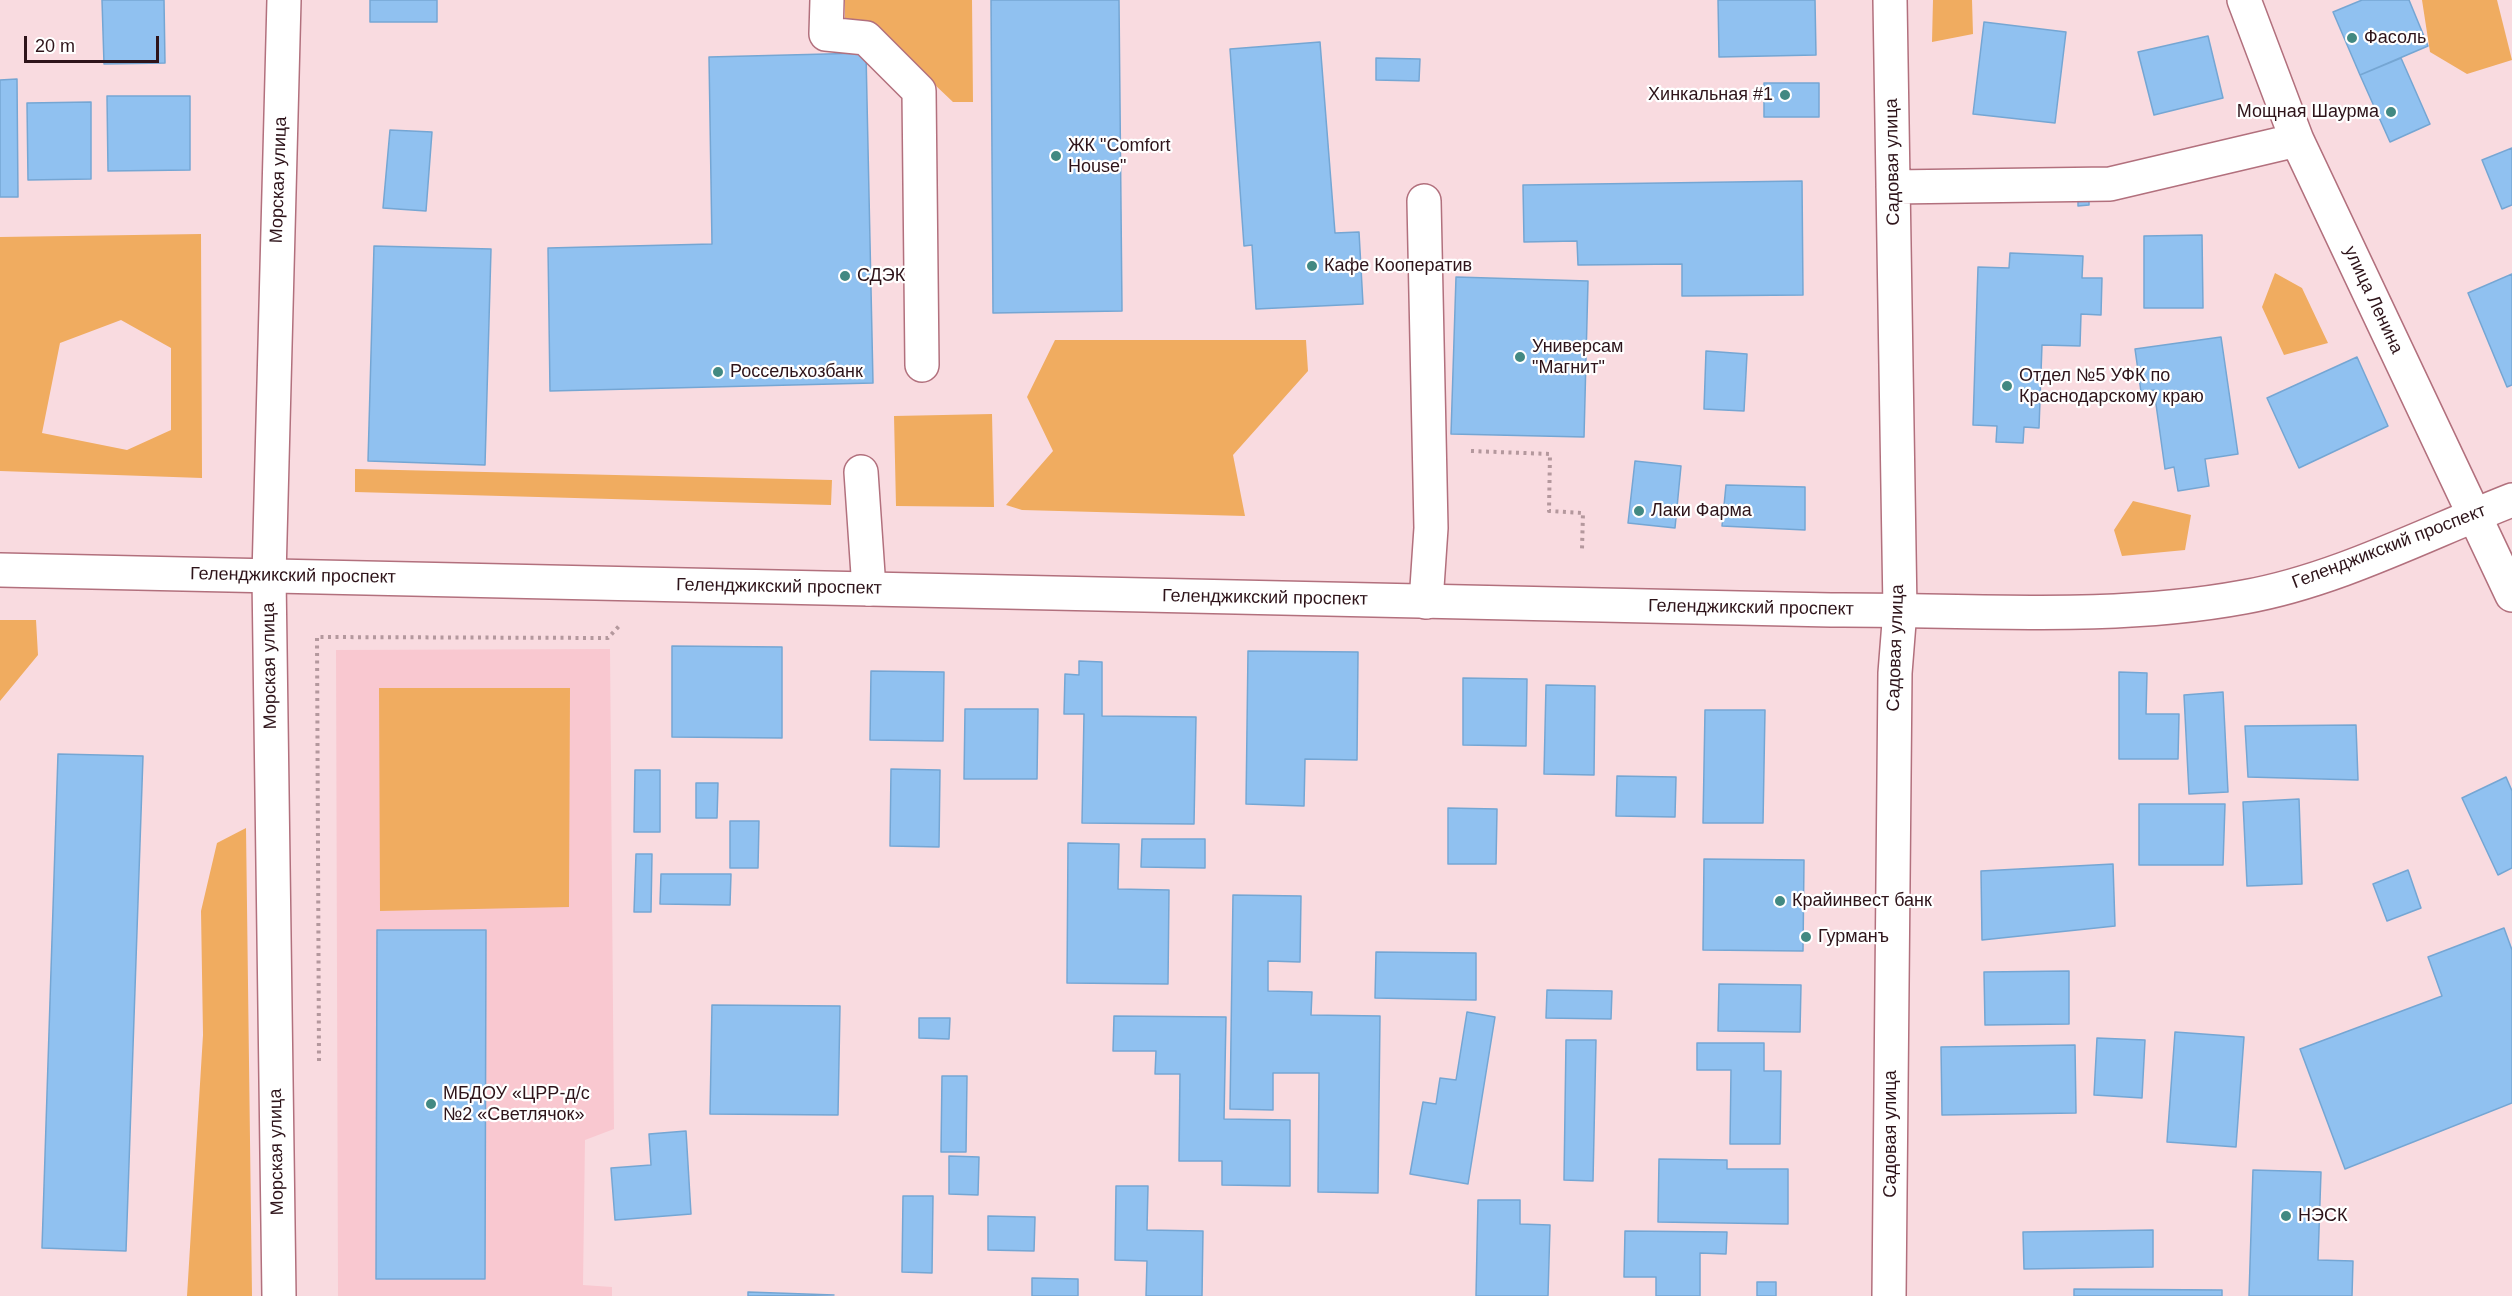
<!DOCTYPE html>
<html>
<head>
<meta charset="utf-8">
<style>
  body { margin:0 }
  #map { position:relative; width:2512px; height:1296px; overflow:hidden; background:#f9dbe0; font-family:Arial,sans-serif }
  canvas { display:block }
  .scale { position:absolute; left:24px; top:36px; width:135px; height:27px; box-sizing:border-box; border:3px solid #2e141a; border-top:0; padding-left:8px; font-size:18px; line-height:21px; white-space:nowrap; color:#2e141a; -webkit-text-stroke:4px #fff; paint-order:stroke }
</style>
</head>
<body>
<div id="map">
<canvas width="2512" height="1296"></canvas>
<div class="scale">20 m</div>
</div>
<script>
const ctx = document.querySelector('canvas').getContext('2d');
ctx.lineJoin = 'round';
function fill(path, color) { ctx.fillStyle = color; ctx.fill(path, 'evenodd'); }
function strokePath(path, color, width, dash) { ctx.strokeStyle = color; ctx.lineWidth = width; ctx.lineCap = dash ? 'butt' : 'round'; ctx.setLineDash(dash || []); ctx.stroke(path); }
function label(font, color, halo, rows, align = 'center') {
  ctx.font = font + ' Arial,sans-serif'; ctx.lineWidth = 4.5; ctx.setLineDash([]); ctx.textBaseline = 'middle'; ctx.strokeStyle = halo; ctx.fillStyle = color; for (const [text, x, y, turn = 0] of rows) {
    ctx.save(); ctx.translate(x, y); ctx.rotate((+turn || 0) * Math.PI / 180); ctx.textAlign = isNaN(turn) ? turn : align; if (halo) ctx.strokeText(text, 0, 0); ctx.fillText(text, 0, 0); ctx.restore();
  }
}
fill(new Path2D(`
  M610,649L614,1129L585,1140L583,1285L612,1287V1296H338L336,650Z`), '#f9c8d0');
fill(new Path2D(`
  M845,0H972L973,102H953L875,28L845,24Z
  M1933,0H1972L1973,34L1932,42Z
  M2422,0H2497L2512,60L2467,74L2430,52Z
  M201,234L202,478L0,471V237ZM121,320L171,348V430L127,450L42,433L60,343Z
  M2275,273L2302,288L2328,343L2284,355L2262,307Z
  M1055,340H1306L1308,371L1233,455L1245,516L1022,510L1006,505L1053,451L1027,397Z
  M992,414L994,507L896,506L894,416Z
  M355,469L832,480L831,505L355,492Z
  M2133,501L2191,515L2185,550L2122,556L2114,530Z
  M0,620H36L38,655L0,701Z
  M379,688H570L569,907L380,911Z
  M246,828L252,1296H187L203,1035L201,911L217,843Z`), '#f0ac60');
const building = new Path2D(`
  M102,0H164L165,63L104,64Z
  M370,0H437V22H370Z
  M991,0H1119L1122,311L993,313Z
  M1718,0H1815L1816,55L1719,57Z
  M2362,0H2409L2428,46L2360,75L2333,12Z
  M1984,22L2066,32L2055,123L1973,114Z
  M2208,36L2223,98L2154,115L2138,52Z
  M1320,42L1335,233L1359,232L1363,304L1256,309L1252,245L1244,246L1230,49Z
  M866,53L873,383L550,391L548,248L712,244L709,57Z
  M1376,58L1420,59L1419,81L1376,80Z
  M2401,58L2430,124L2390,142L2360,75Z
  M17,79L18,197H0V80Z
  M1764,83H1819V117H1764Z
  M107,96H190V170L108,171Z
  M91,102V179L28,180L27,103Z
  M390,130L432,132L426,211L383,208Z
  M2512,148V205L2502,209L2482,160Z
  M1802,181L1803,295L1682,296V264L1578,265L1577,241L1524,242L1523,185Z
  M2089,195V205L2078,206V196Z
  M2202,235L2203,308H2144V236Z
  M374,246L491,249L485,465L368,461Z
  M2010,253L2083,256L2082,278H2102L2101,315L2081,314L2080,346L2042,345L2039,428L2024,427L2023,443L1996,442L1997,426L1973,425L1978,267L2009,268Z
  M2512,274V385L2507,387L2468,293Z
  M1456,277L1588,281L1584,437L1451,434Z
  M2221,337L2238,454L2205,459L2209,486L2178,491L2174,467L2165,469L2154,390L2141,392L2135,349Z
  M1706,351L1747,354L1744,411L1704,409Z
  M2357,357L2388,426L2299,468L2267,398Z
  M1635,461L1681,466L1675,528L1628,523Z
  M1726,485L1805,487V530L1722,526Z
  M672,646L782,647V738L672,737Z
  M1248,651L1358,652L1357,760L1305,759L1304,806L1246,804Z
  M1079,661L1102,662V716L1196,717L1194,824L1082,823L1084,714H1064L1065,674L1079,675Z
  M871,671L944,672L943,741L870,740Z
  M2119,672L2147,673L2146,714H2179L2178,759H2119Z
  M1463,678L1527,679L1526,746L1463,745Z
  M1546,685L1595,686L1594,775L1544,774Z
  M2223,692L2228,792L2189,794L2184,695Z
  M965,709H1038L1037,779H964Z
  M1705,710H1765L1763,823H1703Z
  M2356,725L2358,780L2248,777L2245,726Z
  M58,754L143,756L126,1251L42,1248Z
  M891,769L940,770L939,847L890,846Z
  M635,770H660V832H634Z
  M1617,776L1676,777L1675,817L1616,816Z
  M2506,777L2512,791V868L2498,875L2462,798Z
  M696,783H718L717,818H696Z
  M2299,799L2302,884L2247,886L2243,802Z
  M2139,804H2225L2223,865H2139Z
  M1448,808L1497,809L1496,864H1448Z
  M730,821H759L758,868H730Z
  M1142,839H1205V868L1141,867Z
  M1068,843L1119,844L1118,889L1169,890L1168,984L1067,983Z
  M636,854H652L651,912H634Z
  M1704,859L1804,860L1803,951L1703,950Z
  M2113,864L2115,926L1982,940L1981,871Z
  M2408,870L2421,908L2387,921L2373,884Z
  M661,874H731L730,905L660,904Z
  M1233,895L1301,896L1300,962L1268,961V991L1312,992L1311,1015L1380,1016L1378,1193L1318,1192L1319,1073H1273V1110L1230,1109Z
  M2504,928L2512,950V1103L2345,1169L2300,1049L2442,996L2428,957Z
  M377,930H486L485,1279H376Z
  M1376,952L1476,953V1000L1375,998Z
  M2069,971V1024L1985,1025L1984,972Z
  M1719,984L1801,985L1800,1032L1718,1031Z
  M1547,990L1612,991L1611,1019L1546,1018Z
  M712,1005L840,1006L838,1115L710,1114Z
  M1467,1012L1495,1017L1468,1184L1410,1174L1423,1102L1436,1104L1440,1078L1456,1080Z
  M1114,1016L1226,1017L1224,1119L1290,1120V1186L1222,1185V1161H1179L1180,1074H1155L1156,1051H1113Z
  M919,1018H950L949,1039L919,1038Z
  M2175,1032L2244,1037L2236,1147L2167,1142Z
  M2097,1038L2145,1040L2142,1098L2094,1095Z
  M1566,1040H1596L1593,1181L1564,1180Z
  M1697,1043H1764V1071H1781L1780,1144H1730L1731,1070H1697Z
  M2075,1045L2076,1113L1942,1115L1941,1047Z
  M942,1076H967L966,1152H941Z
  M686,1131L691,1214L615,1220L611,1168L651,1165L649,1134Z
  M949,1156L979,1157L978,1195L949,1194Z
  M1659,1159L1727,1160V1169H1788V1224L1658,1222Z
  M2253,1170L2321,1172L2318,1260L2353,1261L2352,1296H2249Z
  M1116,1186H1148L1147,1230L1203,1231L1202,1296H1146L1147,1261L1115,1260Z
  M903,1196H933L932,1273L902,1272Z
  M1478,1200H1520V1224L1550,1225L1548,1296H1476Z
  M988,1216L1035,1217L1034,1251L988,1250Z
  M2153,1230V1267L2024,1269L2023,1232Z
  M1625,1231L1727,1232L1726,1254L1700,1253V1296H1656V1277H1624Z
  M1032,1278L1078,1279V1296H1032Z
  M1757,1282H1776V1296H1757Z
  M2074,1289L2222,1290V1296H2074Z
  M748,1292L834,1295L748,1296Z`);
fill(building, '#90c1f0');
strokePath(building, '#75a6d3', 1.5);
const minor = new Path2D(`
  M827,0L826,34L866,38L919,91L922,365
  M2244,0L2297,140L2512,595
  M1893,187L2110,184L2297,140
  M1424,201L1431,528L1426,602
  M861,472L869,589
  M279,1296L269,576L284,0
  M1889,1296L1895,673L1900,610L1890,0`);
const major = new Path2D(`
  M0,570L1831,610C1968,609 2109,622 2244,597C2335,581 2425,534 2512,500`);
strokePath(minor, '#b2707d', 36);
strokePath(major, '#b2707d', 36);
strokePath(new Path2D(`
  M1471,451L1550,454L1549,511L1583,513L1582,549
  M319,1061L317,637L608,638L620,625`), '#b4989d', 4, [3, 4.5]);
strokePath(minor, '#fff', 33);
strokePath(major, '#fff', 33);
for (const [x, y, r, color] of [
  [2352,38,6,"#428982"],
  [1785,95,6,"#428982"],
  [2391,112,6,"#428982"],
  [1056,156,6,"#428982"],
  [1312,266,6,"#428982"],
  [845,276,6,"#428982"],
  [1520,357,6,"#428982"],
  [718,372,6,"#428982"],
  [2007,386,6,"#428982"],
  [1639,511,6,"#428982"],
  [1780,901,6,"#428982"],
  [1806,937,6,"#428982"],
  [431,1104,6,"#428982"],
  [2286,1216,6,"#428982"]
]) { const dot = new Path2D(); dot.arc(x, y, r, 0, 2 * Math.PI); ctx.fillStyle = color; ctx.fill(dot); strokePath(dot, '#fff', 2); }
label('18px', '#2e141a', '#fff', [
  ["Фасоль",2364,38],
  ["Хинкальная #1",1773,95,"right"],
  ["Мощная Шаурма",2379,112,"right"],
  ["ЖК \"Comfort",1068,146],
  ["House\"",1068,167],
  ["Кафе Кооператив",1324,266],
  ["СДЭК",857,276],
  ["Универсам",1532,347],
  ["\"Магнит\"",1532,368],
  ["Россельхозбанк",730,372],
  ["Отдел №5 УФК по",2019,376],
  ["Краснодарскому краю",2019,397],
  ["Лаки Фарма",1651,511],
  ["Крайинвест банк",1792,901],
  ["Гурманъ",1818,937],
  ["МБДОУ «ЦРР-д/с",443,1094],
  ["№2 «Светлячок»",443,1115],
  ["НЭСК",2298,1216]
], 'left');
label('18px', '#2e141a', '#fff', [
  ["Садовая улица",1893,162,-91],
  ["Морская улица",279,180,-88],
  ["улица Ленина",2373,300,65],
  ["Геленджикский проспект",2389,547,-21],
  ["Геленджикский проспект",293,576,1],
  ["Геленджикский проспект",779,587,1],
  ["Геленджикский проспект",1265,598,1],
  ["Геленджикский проспект",1751,608,1],
  ["Садовая улица",1896,648,-88],
  ["Морская улица",270,666,-91],
  ["Садовая улица",1891,1134,-90],
  ["Морская улица",277,1152,-91]
]);
</script>
</body>
</html>
